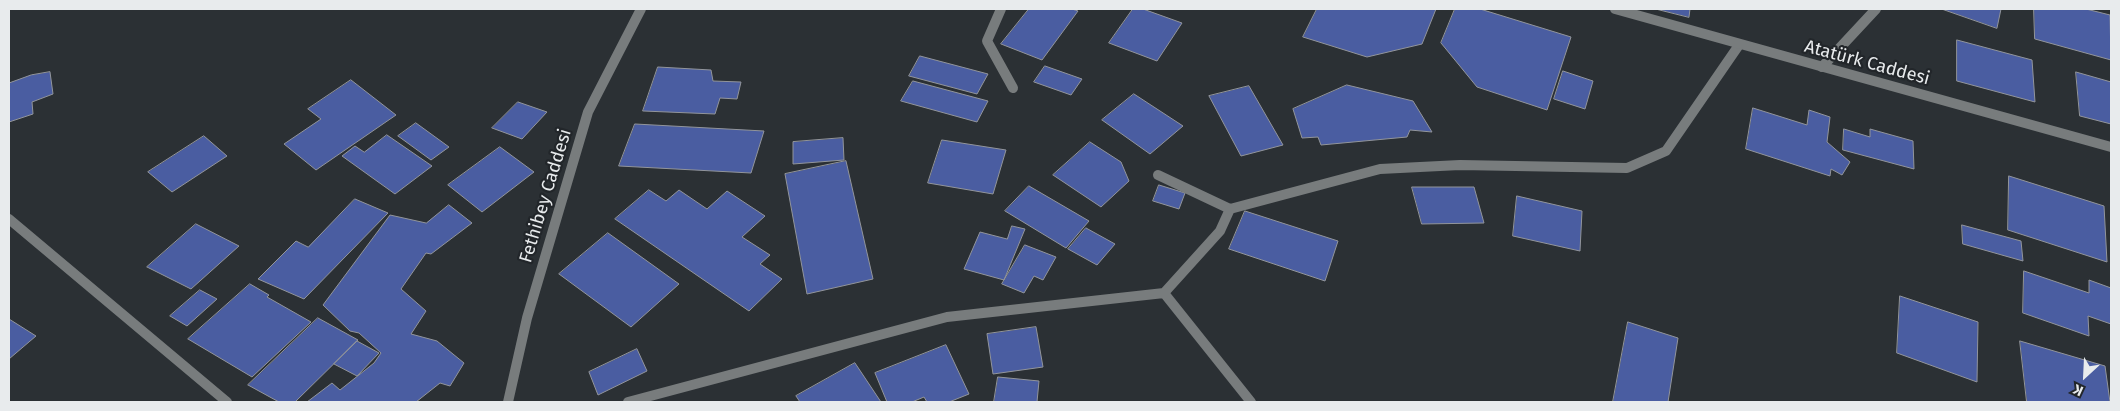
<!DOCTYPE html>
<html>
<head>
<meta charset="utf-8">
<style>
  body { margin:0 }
  #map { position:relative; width:2120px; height:411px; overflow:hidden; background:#2b3034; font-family:"Fira Sans",sans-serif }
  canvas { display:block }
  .frame { position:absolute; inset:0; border:10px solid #e8ebed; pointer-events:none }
  .north { position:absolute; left:2060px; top:351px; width:50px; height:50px; -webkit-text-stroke:4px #22262a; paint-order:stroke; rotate:205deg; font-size:14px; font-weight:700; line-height:20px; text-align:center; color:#e8ebed }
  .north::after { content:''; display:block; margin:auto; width:18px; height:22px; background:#e8ebed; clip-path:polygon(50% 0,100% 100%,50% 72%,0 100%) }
</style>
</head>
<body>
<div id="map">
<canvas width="2120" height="411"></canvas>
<div class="frame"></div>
<div class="north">K</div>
</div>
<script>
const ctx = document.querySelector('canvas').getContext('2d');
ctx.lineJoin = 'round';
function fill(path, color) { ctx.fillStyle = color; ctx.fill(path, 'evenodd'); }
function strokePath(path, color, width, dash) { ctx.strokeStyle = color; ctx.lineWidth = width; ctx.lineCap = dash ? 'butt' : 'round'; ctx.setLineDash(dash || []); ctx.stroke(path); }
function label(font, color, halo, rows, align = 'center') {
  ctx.font = font + ' "Fira Sans",sans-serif'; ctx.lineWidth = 4.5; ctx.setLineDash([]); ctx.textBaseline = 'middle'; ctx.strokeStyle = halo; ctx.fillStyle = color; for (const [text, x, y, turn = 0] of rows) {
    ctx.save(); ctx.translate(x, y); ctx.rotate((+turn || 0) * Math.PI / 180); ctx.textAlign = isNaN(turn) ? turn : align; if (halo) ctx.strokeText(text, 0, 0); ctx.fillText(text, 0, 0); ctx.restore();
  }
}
const building = new Path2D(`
  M1029,9H1072L1078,11L1042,60L1001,44Z
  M1133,9H1143L1182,23L1157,61L1109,43Z
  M1317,9H1436L1422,44L1367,57L1303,37Z
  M1455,9H1480L1571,37L1547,110L1477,87L1441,43Z
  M1656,9H1690L1689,17Z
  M1942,9H2001L1997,28Z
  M2034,9H2086L2110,15L2111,60L2035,39Z
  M1957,40L2032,60L2035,102L1957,81Z
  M920,56L988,74L977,94L909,76Z
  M1045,66L1082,79L1071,95L1034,82Z
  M658,67L711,70L713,81L741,82L737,99L720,98L715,114L643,111Z
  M1563,71L1593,81L1585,109L1554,99Z
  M50,72L53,94L32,102L33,114L9,122V83L31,75Z
  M2076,72L2111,82V124L2080,116Z
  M351,80L396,115L316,170L284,144L321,119L308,109Z
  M913,81L988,101L977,122L901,101Z
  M1347,85L1413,101L1432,132L1410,130L1407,137L1321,145L1318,137L1302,138L1293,109Z
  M1249,86L1283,145L1241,156L1209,96Z
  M1134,94L1183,126L1150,154L1102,120Z
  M518,102L547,112L522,139L492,128Z
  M1753,108L1807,125L1809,110L1830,117L1827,142L1850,162L1842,175L1831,169L1830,176L1746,149Z
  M416,123L449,147L431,160L398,136Z
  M635,124L764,131L751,173L619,166Z
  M1844,129L1870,137V129L1913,141L1914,169L1843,150Z
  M387,135L432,166L395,194L342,156L355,146L364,152Z
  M204,136L227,156L172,192L148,172Z
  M843,138L844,160L793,164V142Z
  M942,140L1006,150L993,194L928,183Z
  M1090,142L1121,162L1129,181L1101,207L1053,175Z
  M500,147L534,172L482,212L448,185Z
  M846,161L873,279L807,294L785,174Z
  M2009,176L2104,206L2107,262L2008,230Z
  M1159,185L1185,193L1179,209L1153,201Z
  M1029,186L1089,221L1066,248L1005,211Z
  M1412,187H1474L1484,223L1422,224Z
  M649,190L666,201L679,190L707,209L727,191L765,216L742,237L770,255L760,264L782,279L749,311L615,219Z
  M1517,196L1582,211L1580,251L1513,236Z
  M355,199L388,213L304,299L258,279L296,241L308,247Z
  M449,205L472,223L431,254L426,253L401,289L426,311L411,334L437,341L464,363L450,386L440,383L416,402H307L332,383L340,390L374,363L381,353L359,333L350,331L323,305L390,215L426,223Z
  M1245,211L1338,241L1325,281L1229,249Z
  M196,224L239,246L191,289L147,267Z
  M1962,225L2021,241L2023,261L1963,244Z
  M1012,226L1025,229L1004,280L964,269L980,232L1007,239Z
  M1086,228L1115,244L1097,265L1068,249Z
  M608,233L679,284L631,327L559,274Z
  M1025,245L1056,257L1043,280L1034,276L1024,293L1002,284Z
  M2024,271L2089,293V280L2111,288V324L2088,316L2089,336L2023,313Z
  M250,284L269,295L267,297L311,322L252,377L188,339Z
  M200,290L217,299L187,326L170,316Z
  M1900,296L1978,322L1977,382L1897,353Z
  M318,318L358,340L295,402H279L248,385Z
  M9,319L36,336L9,359Z
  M1628,322L1678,338L1668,402H1613Z
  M1036,327L1043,367L993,374L987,334Z
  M357,341L379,353L357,376L334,364Z
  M2020,341L2105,366L2110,402H2027Z
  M946,345L969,394L949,402H927L924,397L912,402H887L875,373Z
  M637,349L647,371L598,395L589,372Z
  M855,363L881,402H800L796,396Z
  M998,377L1039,381L1037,402H994Z`);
fill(building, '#4a5da1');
strokePath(building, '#92959b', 1);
strokePath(new Path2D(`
  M1001,9L987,41L1013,88
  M1822,67L1876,9
  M1158,175L1230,209L1380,169L1460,165L1627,168L1666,151L1739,45
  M9,219L227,402
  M1164,293L1251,402
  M628,402L947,317L1164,293L1220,231L1230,209`), '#787c7d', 10);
strokePath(new Path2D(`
  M1615,9L2111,147
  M508,402L527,318L588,112L641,9`), '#787c7d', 10);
label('18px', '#e8ebed', '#22262a', [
  ["Atatürk Caddesi",1867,63,15],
  ["Fethibey Caddesi",546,196,-73]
]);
</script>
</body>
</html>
